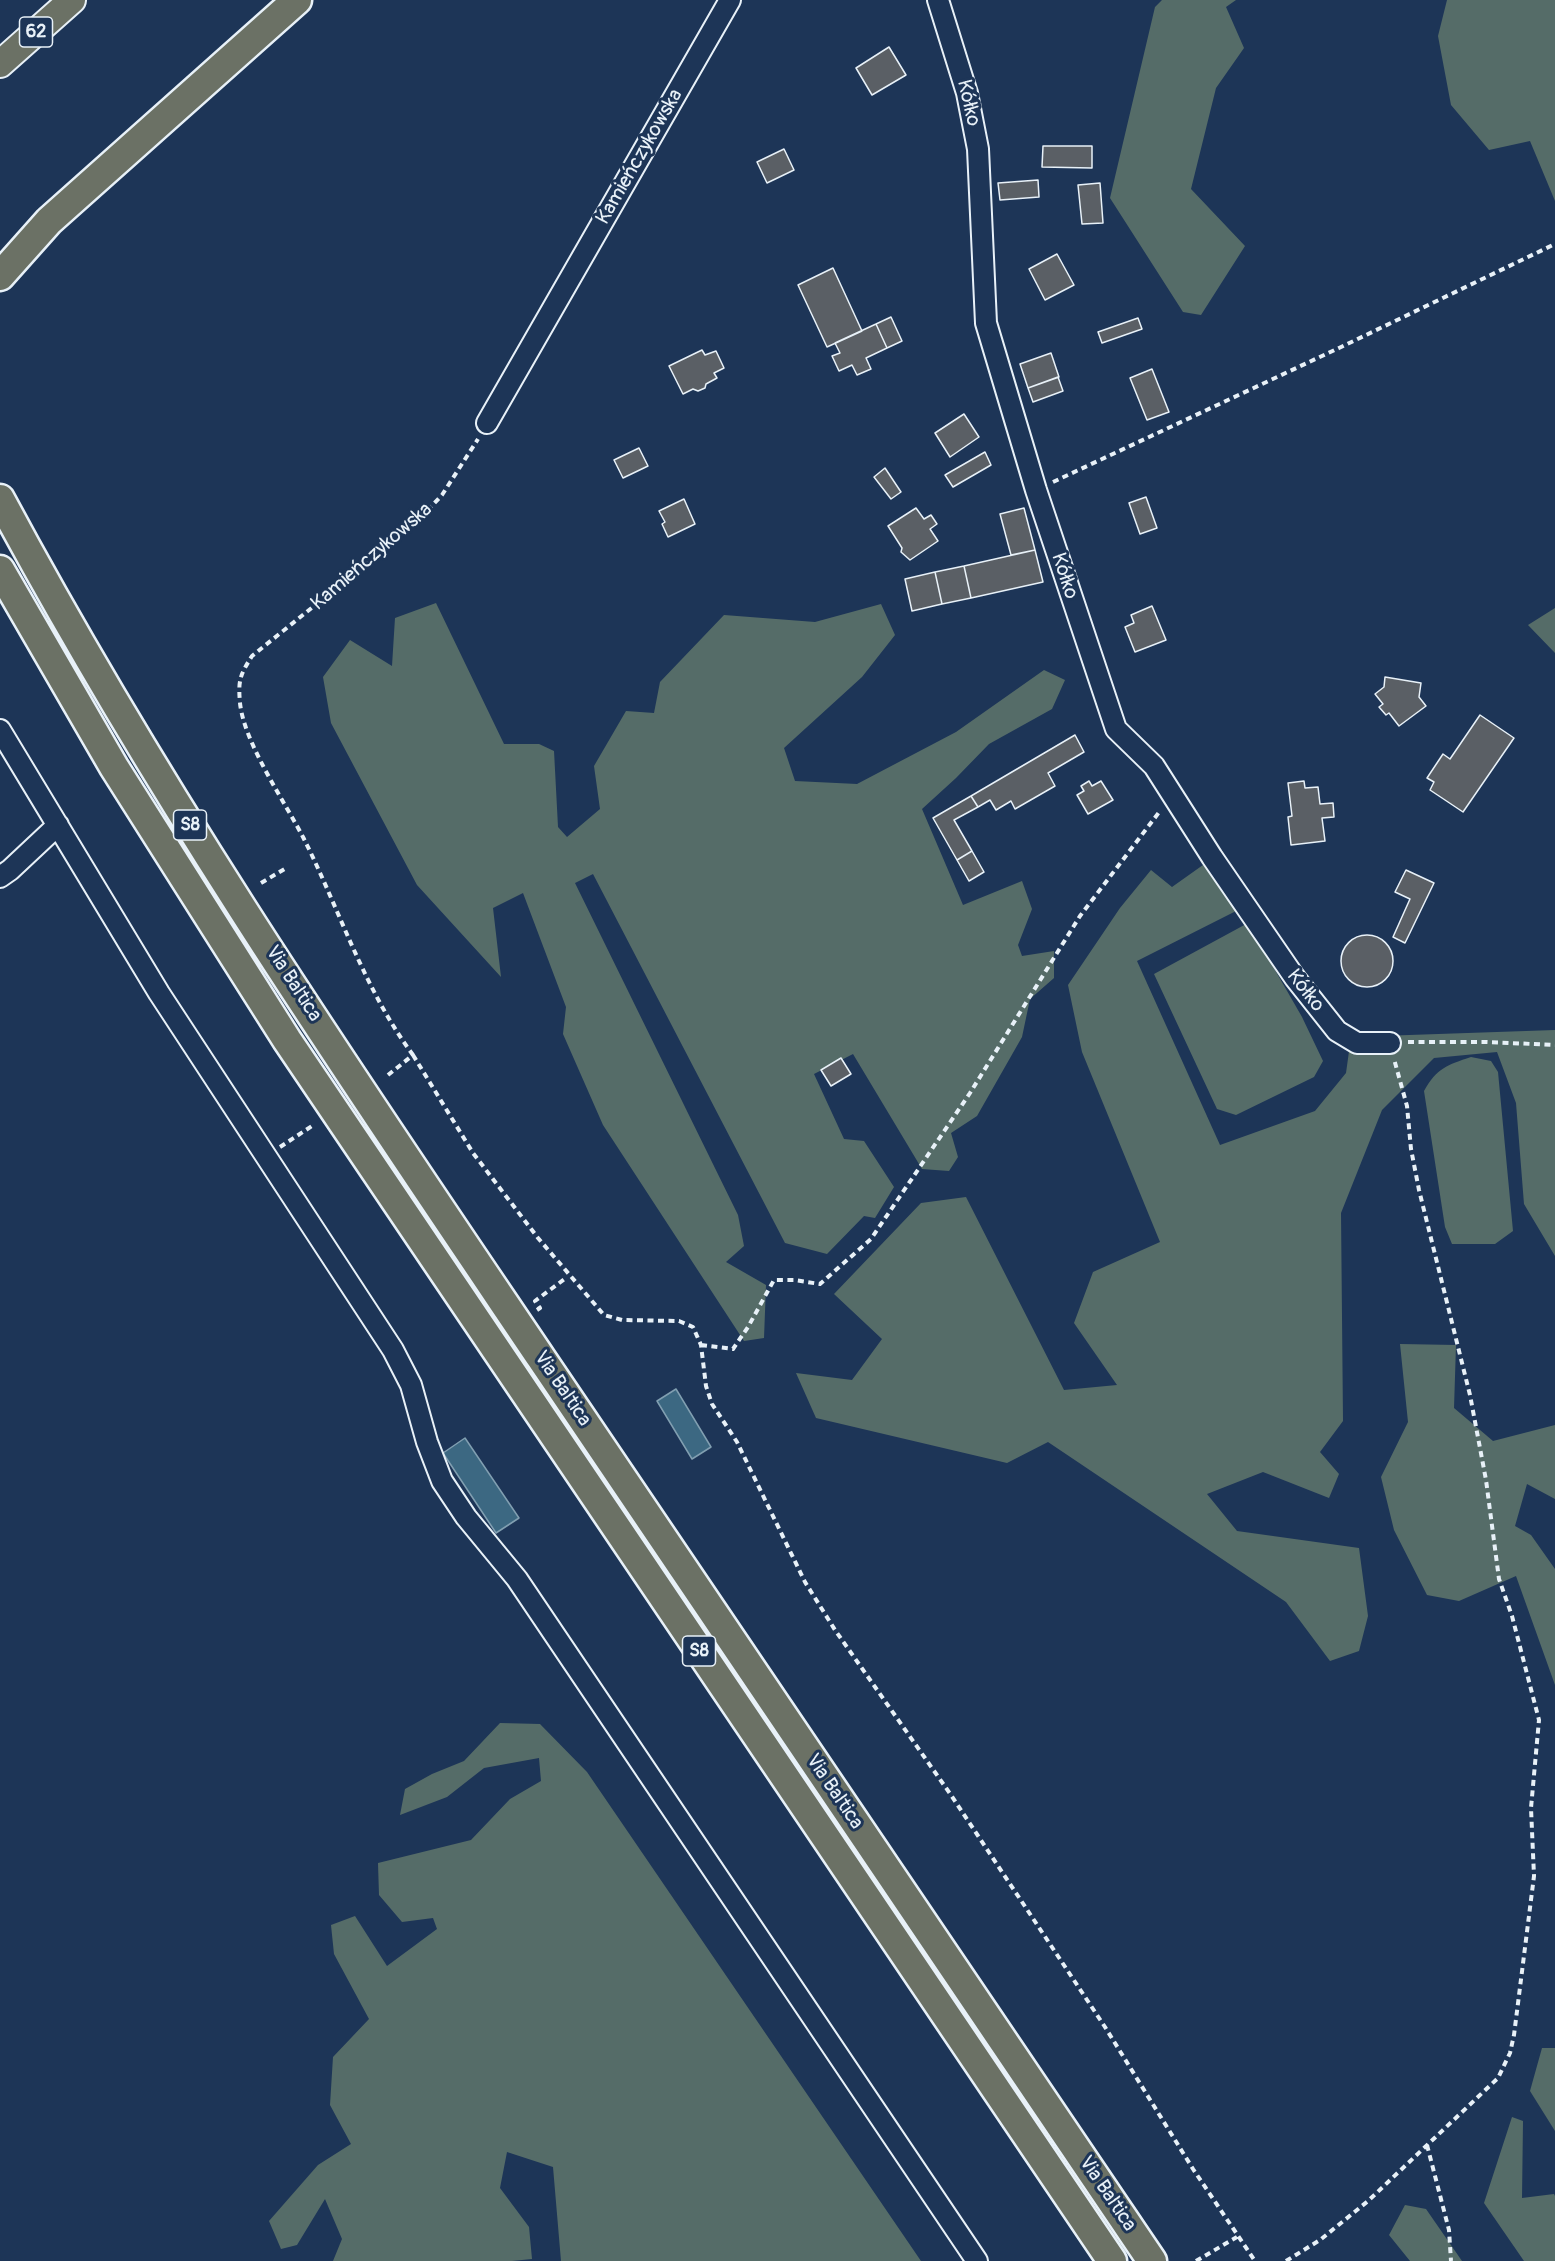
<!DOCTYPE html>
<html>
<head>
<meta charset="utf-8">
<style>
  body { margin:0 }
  canvas { display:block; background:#1d3557 }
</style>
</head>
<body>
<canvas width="1555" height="2261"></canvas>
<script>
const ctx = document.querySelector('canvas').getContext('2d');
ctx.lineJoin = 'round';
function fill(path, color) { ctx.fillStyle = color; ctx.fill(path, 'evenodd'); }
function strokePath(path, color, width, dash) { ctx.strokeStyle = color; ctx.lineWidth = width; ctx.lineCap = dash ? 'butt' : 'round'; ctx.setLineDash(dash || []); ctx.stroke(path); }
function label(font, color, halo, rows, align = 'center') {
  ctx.font = font + ' Pangolin,sans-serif'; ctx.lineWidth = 6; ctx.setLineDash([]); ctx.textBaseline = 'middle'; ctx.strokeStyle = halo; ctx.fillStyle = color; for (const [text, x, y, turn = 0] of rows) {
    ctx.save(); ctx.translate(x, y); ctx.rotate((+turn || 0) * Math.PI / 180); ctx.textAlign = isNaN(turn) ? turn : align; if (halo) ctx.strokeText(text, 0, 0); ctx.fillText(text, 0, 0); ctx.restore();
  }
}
fill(new Path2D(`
  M1162,0H1236L1226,7L1244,48L1216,88L1191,189L1245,246L1201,315L1183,312L1110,198L1155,7Z
  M1447,0H1555V201L1530,141L1489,150L1451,105L1438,36Z
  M436,603L504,744H539L554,751L558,827L567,837L600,809L594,766L626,711L654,713L660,682L724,615L815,622L881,604L895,635L862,677L784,748L795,781L857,784L956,732L1044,670L1065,680L1052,709L989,744L956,778L922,809L963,905L1022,881L1032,909L1018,945L1022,956L1054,951V978L1030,999L1022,1037L977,1116L951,1133L958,1157L949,1171L922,1169L853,1054L814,1074L844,1139L864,1141L894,1187L875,1218L864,1216L827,1254L785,1243L593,874L575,883L738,1215L744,1246L726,1262L766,1285L764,1338L744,1341L603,1125L563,1034L566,1007L523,893L493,908L501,977L417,885L331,723L323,677L350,640L392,666L395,618Z
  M1555,608V653L1528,625Z
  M1203,865L1240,909L1137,961L1220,1145L1315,1111L1346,1073L1351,1037L1555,1030V1256L1524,1204L1516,1103L1497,1052L1434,1058L1382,1110L1341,1213L1343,1421L1320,1452L1339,1474L1329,1498L1263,1472L1207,1494L1237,1531L1359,1548L1368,1616L1359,1651L1330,1661L1286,1602L1048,1442L1007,1463L816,1418L796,1373L852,1380L882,1339L834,1294L921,1203L966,1197L1064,1390L1117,1385L1074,1323L1093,1272L1160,1242L1082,1052L1068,985L1120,908L1151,870L1172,887Z
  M1248,923L1302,1017L1323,1061L1314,1077L1236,1115L1217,1109L1154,974Z
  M1471,1057L1491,1061L1498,1072L1513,1231L1495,1244H1452L1445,1227L1424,1091C1437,1068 1447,1065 1471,1057Z
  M1400,1344L1456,1345L1454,1408L1493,1441L1555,1425V1499L1527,1484L1515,1526L1531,1535L1555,1569V1685L1516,1576L1459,1601L1427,1595L1394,1530L1381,1477L1408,1422Z
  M500,1723L540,1724L587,1772L921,2261H561L553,2167L507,2152L500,2188L529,2227L532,2259L512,2261H333L342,2239L325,2199L297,2245L281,2249L269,2221L318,2165L351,2144L330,2105L333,2057L369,2019L334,1954L331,1925L355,1916L387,1966L437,1929L433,1918L402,1922L379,1895L378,1863L471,1840L510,1799L541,1781L539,1758L484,1768L447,1797L400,1815L405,1789L432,1774L464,1761Z
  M1542,2048H1555V2131L1530,2091Z
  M1512,2117L1523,2121L1522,2198L1554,2194L1555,2196V2261H1524L1484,2203Z
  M1405,2205L1426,2209L1462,2261H1410L1389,2235Z`), '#556c68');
const water = new Path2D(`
  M676,1389L711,1447L692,1459L657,1401Z
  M465,1438L519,1518L496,1533L443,1453Z`);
fill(water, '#3c6882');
strokePath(water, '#819fb1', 1.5);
const building = new Path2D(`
  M889,47L906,75L872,95L856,68Z
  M1043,146H1092V168L1042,167Z
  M784,149L794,170L767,183L757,162Z
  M1038,180L1039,197L1000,200L998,183Z
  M1100,183L1103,223L1082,224L1078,185Z
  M1057,254L1074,285L1045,300L1029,269Z
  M833,268L862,331L827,347L798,285Z
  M891,317L902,341L887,348L876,324Z
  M1138,318L1142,329L1102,343L1098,332Z
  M876,324L887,348L866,358L871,369L857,375L852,365L839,371L832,356L840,353L835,343Z
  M702,350L705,355L716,351L724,368L714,373L717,378L706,384L705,388L698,391L693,389L683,394L669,366Z
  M1051,353L1059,377L1028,388L1020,364Z
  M1152,369L1169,412L1147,420L1130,378Z
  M1058,377L1063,391L1033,402L1028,388Z
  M964,414L979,437L950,457L935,433Z
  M639,448L648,466L623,478L614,460Z
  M985,452L991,465L953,487L945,475Z
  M885,468L901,492L891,499L874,477Z
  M1146,497L1157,528L1140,534L1129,503Z
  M684,499L695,524L668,537L662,524L665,522L659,511Z
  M916,508L924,519L931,515L937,524L930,529L938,541L910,560L901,552L902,548L888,526Z
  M1024,508L1035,550L1011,555L1000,514Z
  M1035,550L1043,582L971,598L964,566Z
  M964,566L971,598L942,604L935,572Z
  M935,572L942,604L912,611L905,579Z
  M1152,606L1166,640L1135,652L1125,627L1134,623L1131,615Z
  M1385,677L1421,683L1419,697L1426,706L1399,726L1389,713L1386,715L1379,707L1383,704L1375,694L1384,687Z
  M1480,715L1514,738L1463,812L1430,790L1434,782L1427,778L1443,754L1450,759Z
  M1075,735L1084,752L1048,773L1055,786L1015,809L1011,801L996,810L990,800L978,807L971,796Z
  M1089,781L1092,786L1101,781L1113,800L1088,814L1077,795L1084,791L1081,786Z
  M1304,781L1305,788L1318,787L1320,804L1333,803L1334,817L1322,818L1325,841L1291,845L1288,817L1292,816L1288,783Z
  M971,796L978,807L954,820L972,851L957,860L933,818Z
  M972,851L984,872L969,881L957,860Z
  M1406,870L1434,883L1405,943L1393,937L1410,899L1395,892Z
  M1341 961a26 26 0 1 1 52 0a26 26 0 1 1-52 0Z
  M841,1058L851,1074L831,1086L821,1070Z`);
fill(building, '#5a5f65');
strokePath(building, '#e8f1f8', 1.5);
const minor = new Path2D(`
  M938,0L967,93L978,149L986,323L1036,490L1116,729L1154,766L1212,857L1295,978L1337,1031L1357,1043H1390
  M487,423L730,0
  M0,730L159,993L393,1350L411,1385L427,1442L442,1481L466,1517L517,1579L977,2261
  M0,877L10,870L58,825`);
const major = new Path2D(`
  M0,64L72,0`);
const highway = new Path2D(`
  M0,276L49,221L297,0
  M0,499C160,798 352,1078 541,1358C745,1659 948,1960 1152,2261
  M0,570L114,767L287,1040L1112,2261`);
strokePath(minor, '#e8f1f8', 24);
strokePath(major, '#e8f1f8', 30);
strokePath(highway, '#e8f1f8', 33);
strokePath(new Path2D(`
  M1053,482L1339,348L1555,244
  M261,883L288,867
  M1408,1042H1487L1555,1045
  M413,1055L473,1153L538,1238L604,1315L622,1320L679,1321L693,1327L701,1345L706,1386L712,1404L737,1442L805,1582L835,1630L951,1795L1105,2027L1193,2169L1255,2261
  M388,1075L413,1055C364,989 340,911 304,839C285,802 244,743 240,703C238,680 240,675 252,656L412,527L442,495L478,439
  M280,1147L312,1126
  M537,1310L540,1308L535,1301L566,1278
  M701,1345L733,1349L748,1327L774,1280H794L820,1284L871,1239L970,1093L1080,916L1160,811
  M1427,2145L1449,2230L1451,2261
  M1196,2261L1237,2237
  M1286,2261L1320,2240L1368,2201L1498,2078L1510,2053L1514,2035L1534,1876L1531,1808L1539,1720L1512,1616L1499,1579L1486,1480L1470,1395L1419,1190L1411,1149L1407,1106L1394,1059`), '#e8f1f8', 4, [6, 4.5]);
strokePath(minor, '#1d3557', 20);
strokePath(major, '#6b7165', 26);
strokePath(highway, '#6b7165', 28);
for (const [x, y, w] of [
  [36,32,33],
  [190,825,33],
  [699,1651,33]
]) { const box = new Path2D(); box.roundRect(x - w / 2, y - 15, w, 30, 4.5); ctx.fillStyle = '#1d3557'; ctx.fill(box); strokePath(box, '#e8f1f8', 1.5); }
label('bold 18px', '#e8f1f8', null, [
  ["62",36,32],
  ["S8",190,825],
  ["S8",699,1651]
]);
label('20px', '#e8f1f8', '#1d3557', [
  ["Kółko",968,103,77],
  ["Kamieńczykowska",640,157,-60],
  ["Kamieńczykowska",372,557,-41],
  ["Kółko",1064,576,72],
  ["Via Baltica",293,984,57],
  ["Kółko",1305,991,52],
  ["Via Baltica",562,1389,56],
  ["Via Baltica",834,1792,56],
  ["Via Baltica",1107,2194,56]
]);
</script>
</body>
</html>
